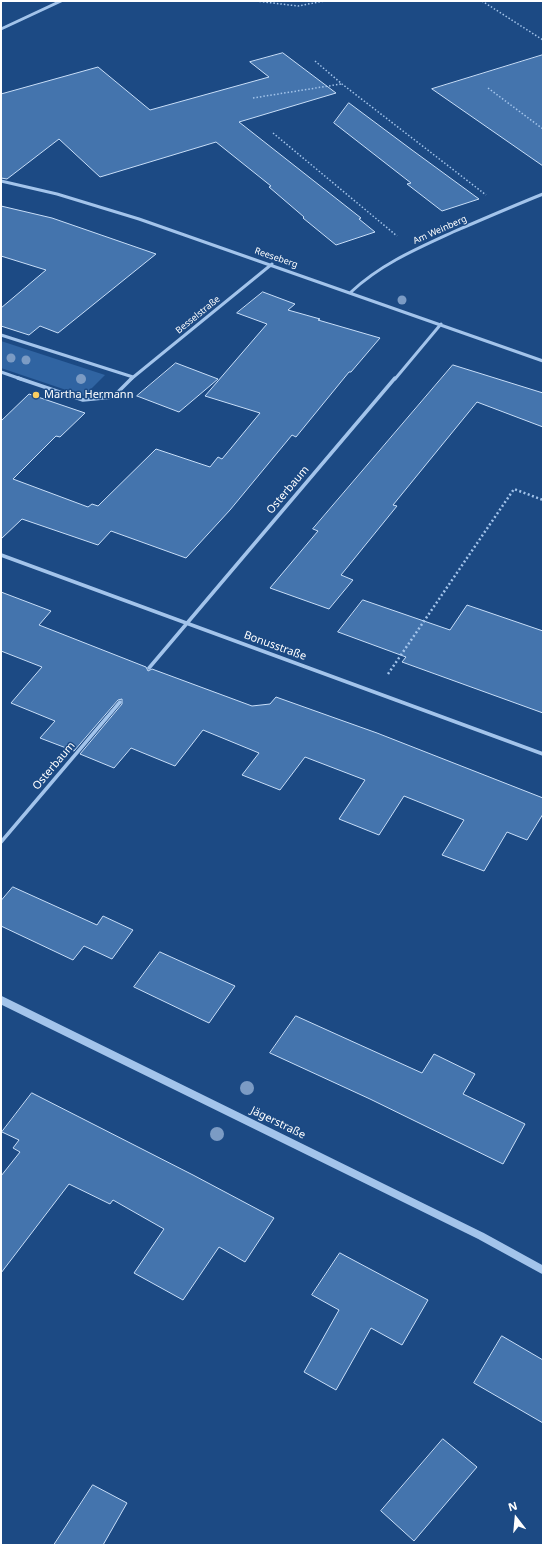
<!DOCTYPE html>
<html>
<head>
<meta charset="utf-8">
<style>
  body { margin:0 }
  #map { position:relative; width:544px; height:1546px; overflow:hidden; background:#1c4a84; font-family:"Noto Sans",sans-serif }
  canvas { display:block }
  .frame { position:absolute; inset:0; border:2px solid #fff; pointer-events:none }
  .north { position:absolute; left:496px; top:1498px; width:40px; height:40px; -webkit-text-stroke:3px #1c4a84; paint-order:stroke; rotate:344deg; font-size:11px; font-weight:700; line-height:16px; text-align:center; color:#fff }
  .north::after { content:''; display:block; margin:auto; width:14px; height:18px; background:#fff; clip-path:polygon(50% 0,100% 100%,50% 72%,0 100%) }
</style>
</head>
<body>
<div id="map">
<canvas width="544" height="1546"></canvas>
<div class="frame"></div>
<div class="north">N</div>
</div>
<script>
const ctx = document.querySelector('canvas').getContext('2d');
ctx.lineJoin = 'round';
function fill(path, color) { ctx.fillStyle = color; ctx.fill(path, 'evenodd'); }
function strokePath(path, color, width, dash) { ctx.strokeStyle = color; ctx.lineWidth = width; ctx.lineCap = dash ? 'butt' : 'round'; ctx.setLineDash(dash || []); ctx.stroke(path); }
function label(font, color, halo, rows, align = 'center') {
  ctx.font = font + ' "Noto Sans",sans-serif'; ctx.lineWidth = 3; ctx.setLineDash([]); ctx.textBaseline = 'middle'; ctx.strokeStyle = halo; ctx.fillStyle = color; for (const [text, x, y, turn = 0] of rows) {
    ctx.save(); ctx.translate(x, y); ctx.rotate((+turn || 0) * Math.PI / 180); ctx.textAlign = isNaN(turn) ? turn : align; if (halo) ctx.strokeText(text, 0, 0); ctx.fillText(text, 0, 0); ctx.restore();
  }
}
fill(new Path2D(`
  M1,341L105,375L84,396L1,368Z`), '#3064a2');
const building = new Path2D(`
  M283,53L336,93L239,122L361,218L359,219L375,232L336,245L303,218L304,217L269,187L271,186L216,142L100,177L59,139L7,179L1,178V94L98,67L150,110L269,77L250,62Z
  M543,55V166L432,89Z
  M349,103L412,150L479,199L442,211L407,184L411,183L334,123Z
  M1,206L52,218L156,254L58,333L40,326L29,335L1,326V308L46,270L1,256Z
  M263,292L295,304L288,310L320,319L318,320L380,338L351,372H349L296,437L292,435L230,510L186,558L111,531L98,545L22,519L1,539V421L29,394L85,413L60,437L56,436L13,479L88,507L92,504L98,506L156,449L210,467L218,457L222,459L260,413L205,396L267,324L237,313Z
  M176,363L218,379L179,412L137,396Z
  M453,365L543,393V427L477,402L393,505L397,506L341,575L353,580L329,609L270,588L318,531L313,529Z
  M1,592L51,611L39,625L146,667L148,671L152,669L252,706L270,704L276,697L377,733L543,798V814L527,840L507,832L484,871L442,855L464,820L404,796L379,835L339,819L365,780L305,757L280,790L242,775L259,753L203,730L175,766L131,748L114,768L80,754L122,704V699L118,700L74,751L40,738L55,721L11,703L42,667L1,651Z
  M363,600L450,630L467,605L543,631V713L402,662L406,657L338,632Z
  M13,887L97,925L103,916L133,930L112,959L84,946L73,960L1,926V901Z
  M160,952L235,986L209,1023L134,987Z
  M296,1016L422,1073L434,1054L475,1074L463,1094L525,1124L503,1164L370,1099L270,1053Z
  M32,1093L193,1175L274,1218L245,1262L219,1247L183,1300L134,1273L164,1229L113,1200L110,1204L69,1184L1,1273V1176L20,1152L13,1148L19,1140L2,1132Z
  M340,1253L428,1300L402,1345L371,1328L336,1390L304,1372L339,1310L312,1295Z
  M502,1336L543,1360V1423L474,1383Z
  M443,1439L477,1467L414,1541L381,1511Z
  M93,1485L127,1503L103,1545H54Z`);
fill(building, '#4474ad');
strokePath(building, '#c8def8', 1);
strokePath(new Path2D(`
  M256,1L298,6L324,1
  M373,1H386
  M482,1L543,40
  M315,61L342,84L486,195
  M488,88L543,129
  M253,98L341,84
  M273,133L397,236`), '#a3c4eb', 1.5, [1.5, 2]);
strokePath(new Path2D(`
  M388,674L514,489L543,500`), '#a3c4eb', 2.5, [2, 2.5]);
strokePath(new Path2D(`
  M1,29L61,1
  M1,181L57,194L139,219L543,361
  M351,292C381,264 416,249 453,232C483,219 513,206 543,194
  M1,335L133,377
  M1,372L21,379
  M131,379L272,264
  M395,379L441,324`), '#a3c4eb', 3);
strokePath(new Path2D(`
  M18,378L83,400L113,397L132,378
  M1,555L543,754
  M149,668L395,378
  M1,842L120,702`), '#a3c4eb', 3.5);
strokePath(new Path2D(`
  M1,1000L481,1236L543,1270`), '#a3c4eb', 8);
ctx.fillStyle = '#7b9bc4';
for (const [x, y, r] of [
  [402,300,4.5],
  [11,358,4.5],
  [26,360,4.5],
  [81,379,5],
  [247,1088,7],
  [217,1134,7]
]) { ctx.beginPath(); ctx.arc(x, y, r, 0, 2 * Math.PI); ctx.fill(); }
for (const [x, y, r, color] of [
  [36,395,4,"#fbce61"]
]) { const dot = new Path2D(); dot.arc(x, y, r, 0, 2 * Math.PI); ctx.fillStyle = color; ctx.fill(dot); strokePath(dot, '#1c4a84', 1.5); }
label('9px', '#fff', '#1c4a84', [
  ["Am Weinberg",440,230,-24],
  ["Reeseberg",276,258,19],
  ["Besselstraße",198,315,-39]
]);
label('11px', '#fff', '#1c4a84', [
  ["Martha Hermann",44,395]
], 'left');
label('11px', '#fff', '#1c4a84', [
  ["Osterbaum",288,490,-50],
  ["Bonusstraße",275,646,20],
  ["Osterbaum",54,766,-50],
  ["Jägerstraße",278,1123,26]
]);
</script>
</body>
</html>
